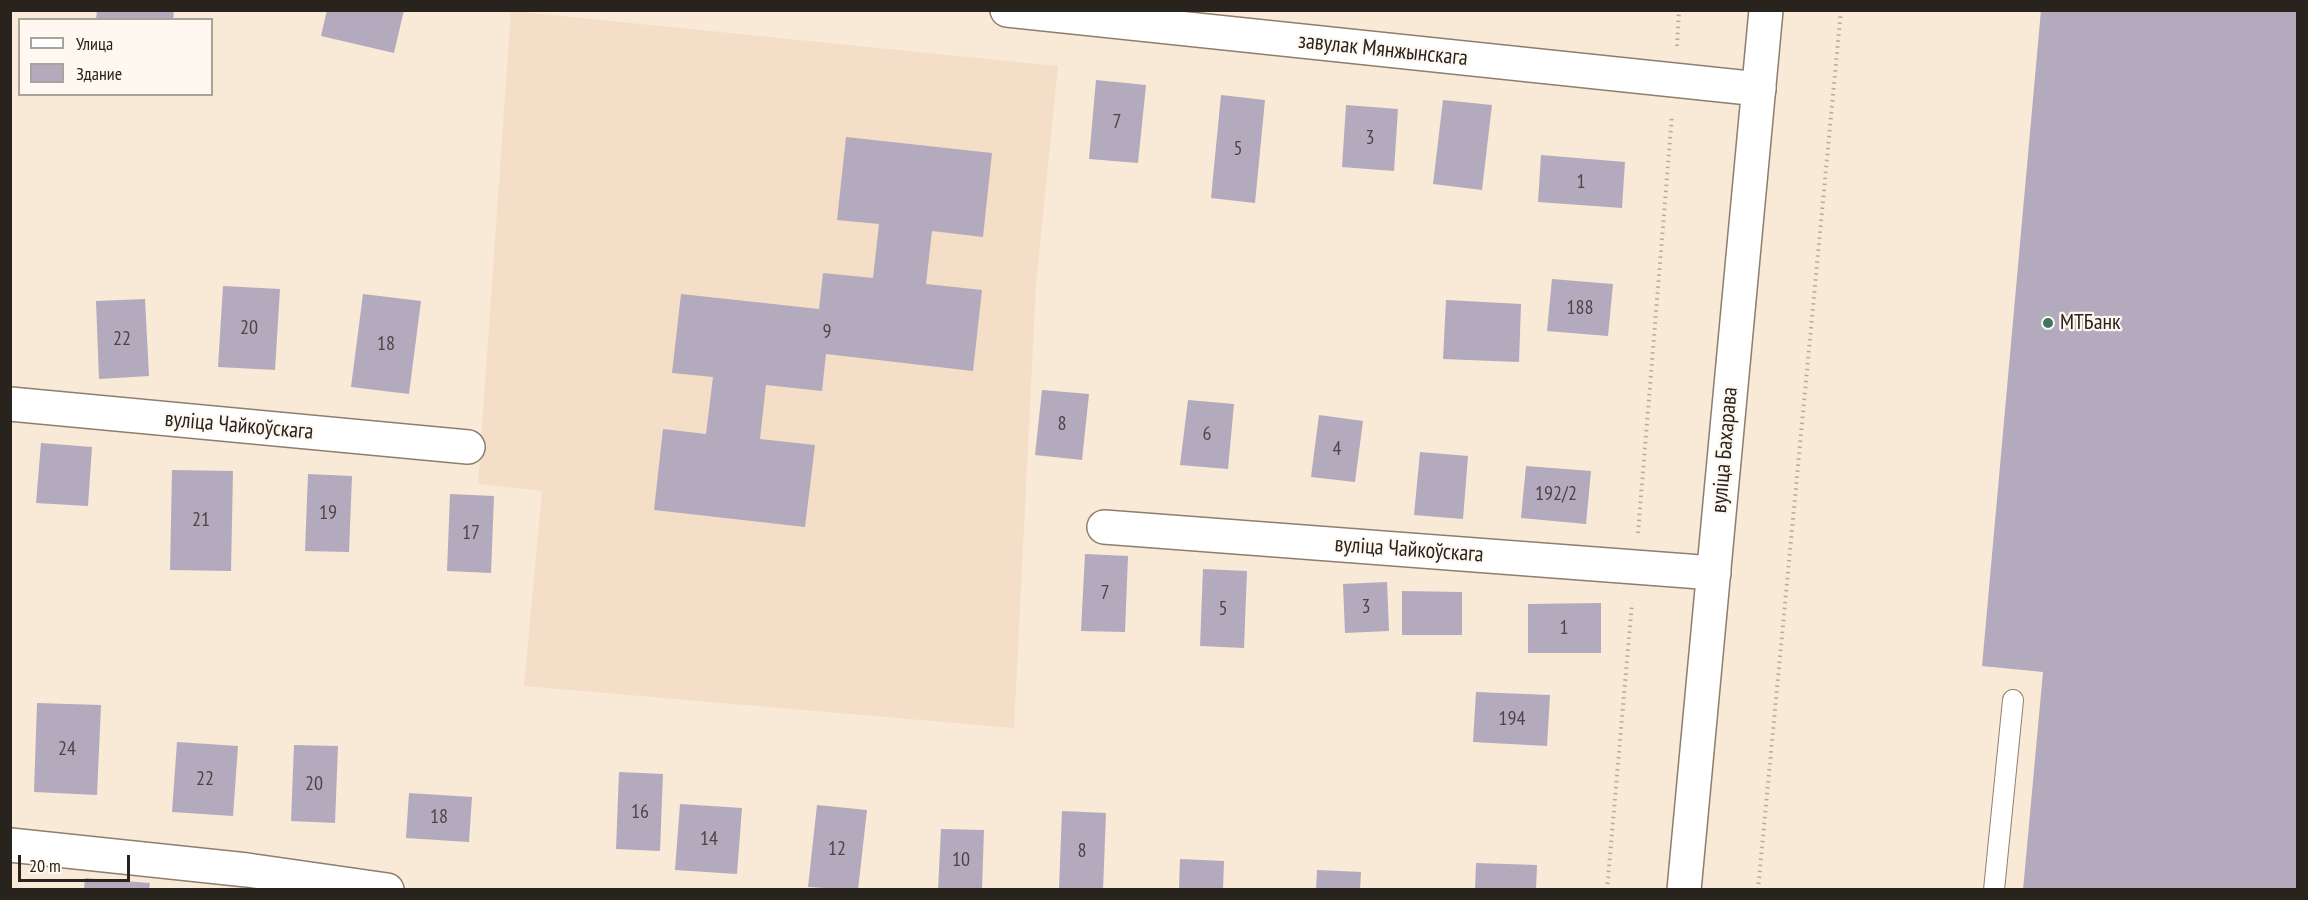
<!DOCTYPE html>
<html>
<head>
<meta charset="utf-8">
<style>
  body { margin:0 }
  #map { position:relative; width:2308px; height:900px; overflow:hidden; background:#f9e9d7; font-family:"PT Sans Narrow",sans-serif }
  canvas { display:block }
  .frame { position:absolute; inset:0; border:12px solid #29231d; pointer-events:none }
  .legend { position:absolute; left:18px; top:18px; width:195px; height:78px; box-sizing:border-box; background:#fef8f1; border:2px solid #a9a39c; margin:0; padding:8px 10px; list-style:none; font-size:18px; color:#29231d }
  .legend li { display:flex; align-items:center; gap:12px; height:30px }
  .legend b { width:30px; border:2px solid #a9a39c }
  .scale { position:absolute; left:18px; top:855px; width:112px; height:27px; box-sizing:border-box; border:3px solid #29231d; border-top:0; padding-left:8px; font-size:18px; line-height:21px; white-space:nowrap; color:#29231d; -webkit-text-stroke:4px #fef8f1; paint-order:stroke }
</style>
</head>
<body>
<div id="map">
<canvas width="2308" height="900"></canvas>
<div class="frame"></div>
<ul class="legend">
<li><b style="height:8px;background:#fff"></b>Улица</li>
<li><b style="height:16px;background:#b3aabe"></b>Здание</li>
</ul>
<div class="scale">20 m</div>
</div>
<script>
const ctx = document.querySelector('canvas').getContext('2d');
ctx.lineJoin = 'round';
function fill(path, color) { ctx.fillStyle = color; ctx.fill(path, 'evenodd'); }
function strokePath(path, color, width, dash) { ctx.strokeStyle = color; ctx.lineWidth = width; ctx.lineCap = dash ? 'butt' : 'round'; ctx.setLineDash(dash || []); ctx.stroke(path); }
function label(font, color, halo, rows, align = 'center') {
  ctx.font = font + ' "PT Sans Narrow",sans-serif'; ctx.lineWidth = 4.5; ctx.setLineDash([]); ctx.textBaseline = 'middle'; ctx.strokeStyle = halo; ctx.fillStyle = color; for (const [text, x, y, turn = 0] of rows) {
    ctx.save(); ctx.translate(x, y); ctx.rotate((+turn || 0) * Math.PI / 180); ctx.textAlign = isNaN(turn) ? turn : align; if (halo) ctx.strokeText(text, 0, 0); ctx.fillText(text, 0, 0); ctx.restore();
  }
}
fill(new Path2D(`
  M511,11L1058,66L1036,285L1014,728L524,686L542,491L478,484Z`), '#f4dec7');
fill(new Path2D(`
  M97,10H174L173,20H96Z
  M327,10H404L394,53L321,36Z
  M2041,10H2298V890H2023L2043,672L1982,666Z
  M1096,80L1146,85L1138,163L1089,159Z
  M1221,95L1265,100L1255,203L1211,198Z
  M1443,100L1492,105L1482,190L1433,184Z
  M1346,105L1398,109L1394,171L1342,167Z
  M846,137L992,153L983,237L932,231L926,284L982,290L973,371L826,354L822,391L766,385L760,439L815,445L805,527L654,510L663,429L706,434L713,377L672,373L681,294L819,309L823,273L873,278L879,224L837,220Z
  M1541,155L1625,162L1622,208L1538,202Z
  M1552,279L1613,284L1608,336L1547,331Z
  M223,286L280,289L275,370L218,367Z
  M363,294L421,301L409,394L351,387Z
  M145,299L149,376L99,379L96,301Z
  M1446,300L1521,304L1519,362L1443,359Z
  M1042,390L1089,394L1082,460L1035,455Z
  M1188,400L1234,404L1228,469L1180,465Z
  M1319,415L1363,421L1355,482L1311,477Z
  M41,443L92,447L88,506L36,503Z
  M1420,452L1468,456L1463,519L1414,515Z
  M1526,466L1591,471L1586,524L1521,518Z
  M172,470L233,471L231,571L170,570Z
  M308,474L352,476L349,552L305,551Z
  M450,494L494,496L491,573L447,571Z
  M1085,554L1128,556L1125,632L1081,631Z
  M1203,569L1247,571L1244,648L1200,646Z
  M1387,582L1389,631L1345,633L1343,584Z
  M1402,591L1462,592V635H1402Z
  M1601,603V653H1528V604Z
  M1476,692L1550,695L1547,746L1473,742Z
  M37,703L101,705L97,795L34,792Z
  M177,742L238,746L233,816L172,812Z
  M294,745L338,746L335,823L291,821Z
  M619,772L663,774L660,851L616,849Z
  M409,793L472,797L469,842L406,838Z
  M680,804L742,808L737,874L675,870Z
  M817,805L867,810L858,890L808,887Z
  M1062,811L1106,813L1103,890L1059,888Z
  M941,829L984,830L982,890H938Z
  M1180,859L1224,861L1223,890H1179Z
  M1476,863L1537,865L1536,890H1475Z
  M1317,870L1361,872L1360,890H1316Z
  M85,878L150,883L149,890H84Z`), '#b3aabe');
const lane = new Path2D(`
  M1994,890L2013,700`);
const street = new Path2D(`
  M1007,10L1759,89
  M10,404L468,447
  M1104,527L1714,573
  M10,845L247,870L387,890`);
const primary = new Path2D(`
  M1684,890L1766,10`);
strokePath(lane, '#8d7e6e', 22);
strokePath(street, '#8d7e6e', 36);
strokePath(primary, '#8d7e6e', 36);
strokePath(new Path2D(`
  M1677,46L1679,10
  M1638,533L1672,116
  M1607,890L1632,603
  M1758,890L1841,10`), '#b7ab9c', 4, [1.5, 4.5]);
strokePath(lane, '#fff', 20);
strokePath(street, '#fff', 33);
strokePath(primary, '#fff', 33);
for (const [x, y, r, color] of [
  [2048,323,6,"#3a7763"]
]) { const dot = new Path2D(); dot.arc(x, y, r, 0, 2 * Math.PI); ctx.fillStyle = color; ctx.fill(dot); strokePath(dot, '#fef8f1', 2); }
label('20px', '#4c4545', null, [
  ["7",1117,122],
  ["3",1370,138],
  ["5",1238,149],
  ["1",1581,182],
  ["188",1580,308],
  ["20",249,328],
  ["9",827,332],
  ["22",122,339],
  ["18",386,344],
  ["8",1062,424],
  ["6",1207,434],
  ["4",1337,449],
  ["192/2",1556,494],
  ["19",328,513],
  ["21",201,520],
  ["17",471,533],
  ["7",1105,593],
  ["3",1366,607],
  ["5",1223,609],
  ["1",1564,628],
  ["194",1512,719],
  ["24",67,749],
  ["22",205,779],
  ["20",314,784],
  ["16",640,812],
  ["18",439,817],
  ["14",709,839],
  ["12",837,849],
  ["8",1082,851],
  ["10",961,860]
]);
label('22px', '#29231d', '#fef8f1', [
  ["завулак Мянжынскага",1383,50,6],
  ["вуліца Чайкоўскага",239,426,5],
  ["вуліца Бахарава",1725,450,-85],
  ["вуліца Чайкоўскага",1409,550,4]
]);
label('22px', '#29231d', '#fef8f1', [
  ["МТБанк",2060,323]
], 'left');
</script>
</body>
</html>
